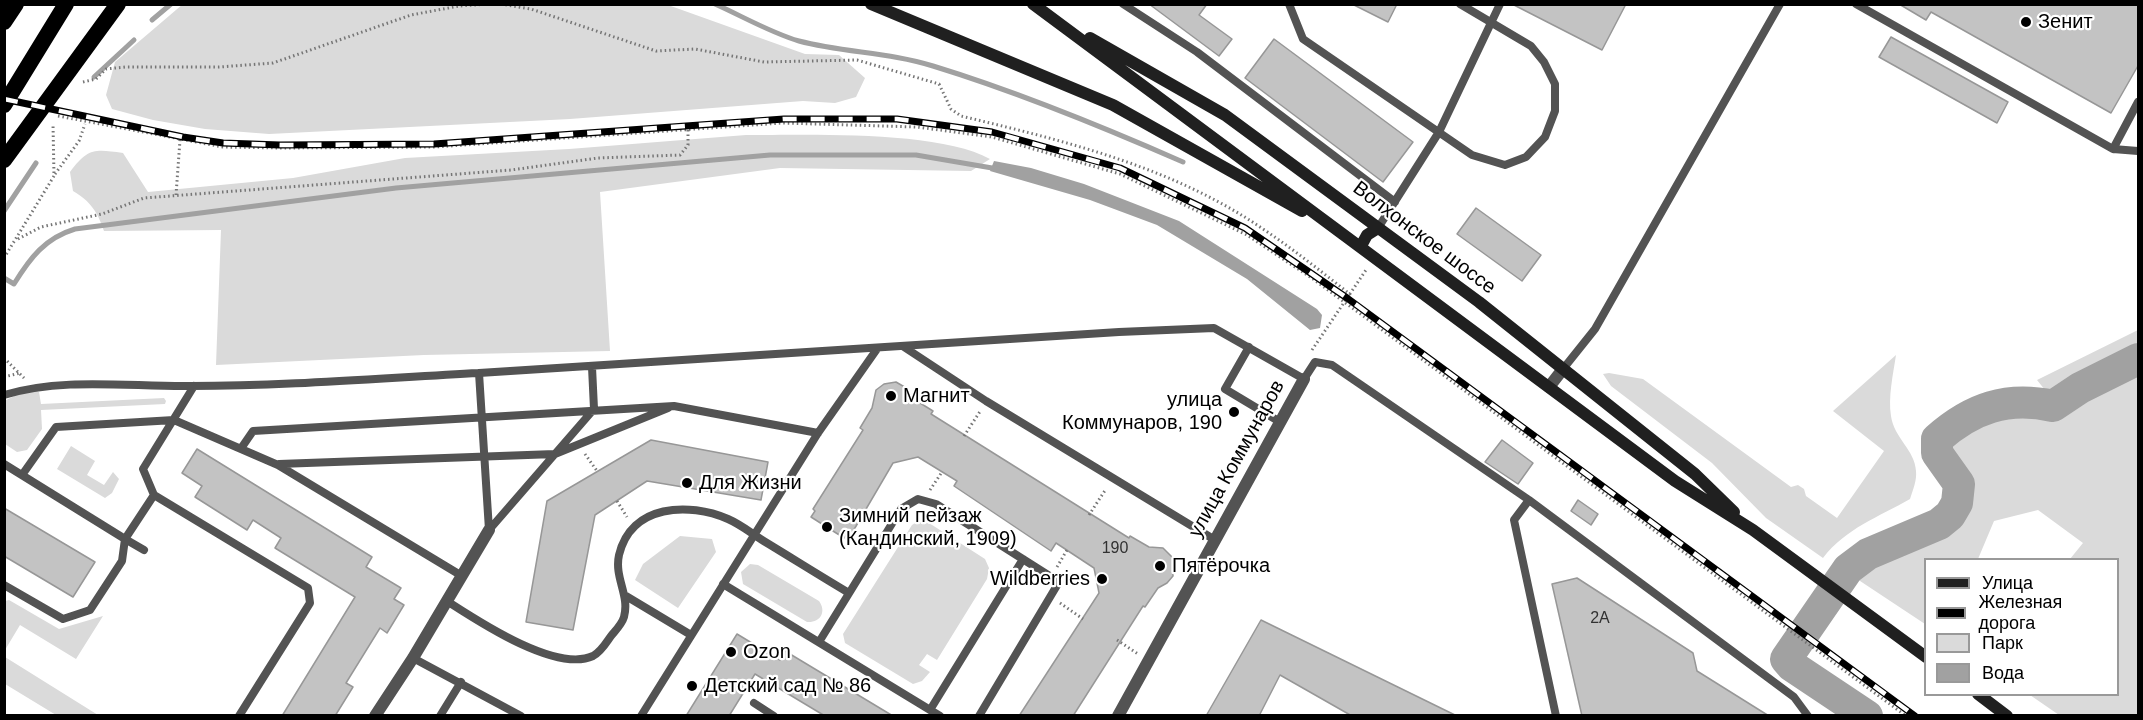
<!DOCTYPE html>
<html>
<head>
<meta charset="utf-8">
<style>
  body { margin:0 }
  #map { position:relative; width:2143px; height:720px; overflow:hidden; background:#fff; font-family:Arial,sans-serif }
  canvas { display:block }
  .frame { position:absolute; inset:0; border:6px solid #000; pointer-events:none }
  .legend { position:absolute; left:1924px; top:558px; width:195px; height:138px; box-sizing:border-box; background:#fff; border:2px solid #999; margin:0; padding:8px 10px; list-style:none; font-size:18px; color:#000 }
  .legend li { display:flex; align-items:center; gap:12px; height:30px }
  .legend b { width:30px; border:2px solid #999 }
</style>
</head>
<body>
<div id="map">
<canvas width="2143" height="720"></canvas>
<div class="frame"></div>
<ul class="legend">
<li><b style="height:8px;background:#202020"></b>Улица</li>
<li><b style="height:8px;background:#000"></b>Железная дорога</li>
<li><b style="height:16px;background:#dadada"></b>Парк</li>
<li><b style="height:16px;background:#a1a1a1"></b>Вода</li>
</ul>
</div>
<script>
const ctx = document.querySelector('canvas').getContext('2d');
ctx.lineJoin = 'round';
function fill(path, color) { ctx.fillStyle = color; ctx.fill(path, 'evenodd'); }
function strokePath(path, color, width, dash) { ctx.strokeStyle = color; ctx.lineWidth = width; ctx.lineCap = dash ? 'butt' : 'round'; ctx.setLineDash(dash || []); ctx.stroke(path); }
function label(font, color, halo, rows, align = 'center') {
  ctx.font = font + ' Arial,sans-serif'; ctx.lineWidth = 4.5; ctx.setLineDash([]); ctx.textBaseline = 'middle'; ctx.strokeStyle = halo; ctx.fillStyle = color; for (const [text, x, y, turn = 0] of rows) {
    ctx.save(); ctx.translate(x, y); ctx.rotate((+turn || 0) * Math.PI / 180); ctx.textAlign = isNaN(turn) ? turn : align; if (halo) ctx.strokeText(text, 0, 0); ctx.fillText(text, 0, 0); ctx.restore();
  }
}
fill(new Path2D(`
  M183,4L668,5L805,54L839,55L865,78L856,97L835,103L803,101L570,119L269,134L205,129L153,120L112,109L106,95L115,62Z
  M746,135C807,135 939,130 990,159L971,171L780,168L600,192L610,351L424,355L216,365L221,230L104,231C97,211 91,202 73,191L70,172C88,148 94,149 123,153L148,192L293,178L405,158L569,149Z
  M2138,330V354L2053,400L2037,380Z
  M1896,355C1893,375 1888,397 1891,416C1894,438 1915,450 1916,471C1917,480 1913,490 1910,499C1879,517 1846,528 1823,558L1766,518L1712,463L1611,386L1603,374L1609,373L1643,379L1791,487L1798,485L1804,489L1806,496L1837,518L1884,451L1833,411Z
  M2138,365V715H2059L2030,695L2118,694V560L2070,559L2083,543L2038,510L1994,521L1978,559L1926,560L1925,624L1854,577C1865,569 1879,555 1892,550C1902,546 1913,546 1924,543C1984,523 1968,486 1942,445L1968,424L2017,408L2051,411Z
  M36,391L39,392L41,404L164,398L166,401L165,404L41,410L42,429L27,450L17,452L5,444L4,401L21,393Z
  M71,446L95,461L87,475L104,485L113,472L119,479L112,493L105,498L57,469Z
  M918,521L929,523L985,559L989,568L987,579L937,660L927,654L919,665L930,672L922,681L913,684L845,643L843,634L912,525Z
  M680,536L712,539L716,552L678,608L635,580L643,564Z
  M750,564L758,565L819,601C827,612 820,623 807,622L743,584L741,572Z
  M9,600L59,629L103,616L76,659L20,625L5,650V601Z
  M5,657L98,715H56L5,684Z`), '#dadada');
fill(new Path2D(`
  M994,161L1031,168L1084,184L1179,221L1317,309L1322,315L1320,328L1310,330L1247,279L1157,225L1090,200L990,171Z`), '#a1a1a1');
strokePath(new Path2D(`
  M715,4C742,16 771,33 799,41C844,53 889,52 933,66C1018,92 1101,126 1183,162
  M152,20L171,4
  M94,77L134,40
  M4,211L36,163
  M4,278L14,284C30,258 45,238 75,229L396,188L770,155H916L998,169
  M1781,656L1786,659`), '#a1a1a1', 5);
strokePath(new Path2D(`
  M1867,716L1792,666L1786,659L1848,569L1868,554L1939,524L1950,515L1957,503L1959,484L1937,453V439C1972,408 2007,396 2053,406L2080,388L2138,359`), '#a1a1a1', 32);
const building = new Path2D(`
  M1149,4H1207L1199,15L1232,39L1219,56Z
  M1352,4H1397L1388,22Z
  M1512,4H1626L1602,50Z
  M1899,4H2139V64L2111,113L1931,12L1926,20Z
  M1891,37L2008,102L1997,123L1879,57Z
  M1274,39L1413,142L1383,182L1245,78Z
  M1476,208L1541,255L1522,281L1457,234Z
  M896,382L908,389L912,398L933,411L931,414L1129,538L1130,536L1149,547L1163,548L1173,558V576L1167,583L1158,588L1145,607L1143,606L1073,716H1019L1099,593L1094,568L1056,543L1051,551L954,486L957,481L918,457L893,463L852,533L849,531L844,538L811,517L815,511L813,509L863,430L860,428L872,408L876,390L884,384Z
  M651,440L768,462L761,500L647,481L595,515L573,630L526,622L547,501Z
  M1502,440L1533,463L1518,484L1485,462Z
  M197,449L372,557L366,567L401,588L394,599L404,605L387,633L380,628L346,683L353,687L335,716H282L355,597L275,548L281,538L253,520L247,530L195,497L202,486L182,473Z
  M1578,500L1598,514L1591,525L1571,511Z
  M4,508L95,562L73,597L4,556Z
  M1577,578L1693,653L1697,671L1769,716H1582L1552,584Z
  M1261,620L1457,716H1352L1280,675L1259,716H1206Z
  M737,634L780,660L785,651L893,716H825L755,674L729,716H686Z`);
fill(building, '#c3c3c3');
strokePath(building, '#979797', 1.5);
strokePath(new Path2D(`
  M501,4L531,9L656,51L695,49L764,62L857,60L939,84L951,109L961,116C1065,141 1173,167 1263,229C1293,249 1322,272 1351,295
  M83,82L96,79L106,69L125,67H219L273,63L411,15L459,6L490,4
  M58,116L223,147L281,148L435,147L782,123L917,127L992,137L1120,174L1247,235L1313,279L1906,716
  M55,174L79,141L85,124
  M176,195L180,140
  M18,239L41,227L102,214L144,198L511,170L598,158L680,155L688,145V130
  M4,258L54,176L53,124
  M1312,350L1366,270
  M4,358L24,378
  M4,377L20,373
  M964,436L981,410
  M585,454L597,471
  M930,490L942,472
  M617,501L627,517
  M1089,515L1106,489
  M1057,567L1067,550
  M1060,603L1083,619
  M1117,640L1138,654`), '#757575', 3, [1.5, 3]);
strokePath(new Path2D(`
  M1123,4L1197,52L1395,202
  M1289,4L1303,39L1472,155L1505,165L1526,157L1545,137L1555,111V84L1544,62L1531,46L1460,4
  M1856,4L2113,149L2138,151
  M2113,149L2138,102
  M1378,228L1439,132L1500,4
  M904,347L986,401L1215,540
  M1249,347L1225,389L1280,422
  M1563,369L1595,329L1780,4
  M479,373L1119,332L1214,328L1304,379L1315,362L1332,365L1529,500L1794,697L1808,716
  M194,386L143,469L154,495L308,588L310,603L239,716
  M4,395C63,377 130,387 191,386C287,386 383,378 479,373L489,530
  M242,447L253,431L674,406L818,433
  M4,464L125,539L122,561L90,610L63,619L4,585
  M279,464L555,454L668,408
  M22,475L56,427L174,420L278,465L462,576
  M1529,500L1514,520L1556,716
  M489,530L594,409L592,367
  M144,550L125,539L154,495
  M1204,560L1218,568
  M723,584L940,716
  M626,596L691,635
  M447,601C478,621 556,673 593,656C601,652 606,643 611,636C616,630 622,624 624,617C630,595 614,578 619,555C631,504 689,502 728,519C742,525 755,536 767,543C795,560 822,577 849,593
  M819,642L901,509L918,499L936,504L1059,582L979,716
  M413,658L521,716
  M754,703L774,716
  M930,710L1023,559
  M440,716L461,682
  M641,716L818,433L877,349`), '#535353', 8);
strokePath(new Path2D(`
  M1549,387L1563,369
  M375,716L413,658L489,530
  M1118,716L1304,379`), '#535353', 12);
strokePath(new Path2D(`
  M871,4L1113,105L1302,211
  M1033,4L1675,481L1753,530L1926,657
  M1090,38L1225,115L1297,168L1479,302L1695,474L1734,512
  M1361,246L1367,235L1378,228
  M1978,694L2007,716`), '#202020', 12);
strokePath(new Path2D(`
  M4,22L16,4
  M4,105L66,4
  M4,160L118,4`), '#000', 16);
const rail = new Path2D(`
  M4,99L183,137L223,143L280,145L434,144L784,119H897L992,132L1120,168L1245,228L1347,298L1915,716`);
strokePath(rail, '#000', 7);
strokePath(rail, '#fff', 4.5, [14]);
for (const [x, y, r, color] of [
  [2026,22,6,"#000"],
  [891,396,6,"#000"],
  [1234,412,6,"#000"],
  [687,483,6,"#000"],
  [827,527,6,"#000"],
  [1160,566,6,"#000"],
  [1102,579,6,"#000"],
  [731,652,6,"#000"],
  [692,686,6,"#000"]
]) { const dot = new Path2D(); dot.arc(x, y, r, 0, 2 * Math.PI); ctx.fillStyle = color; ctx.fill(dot); strokePath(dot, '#fff', 2); }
label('16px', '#313131', null, [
  ["190",1115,549],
  ["2А",1600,619]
]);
label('20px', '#000', '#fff', [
  ["Зенит",2038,22],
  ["Магнит",903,396],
  ["улица",1222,400,"right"],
  ["Коммунаров, 190",1222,423,"right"],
  ["Для Жизни",699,483],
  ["Зимний пейзаж",839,516],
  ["(Кандинский, 1909)",839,539],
  ["Пятёрочка",1172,566],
  ["Wildberries",1090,579,"right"],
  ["Ozon",743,652],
  ["Детский сад № 86",704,686]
], 'left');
label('20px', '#000', '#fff', [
  ["Волхонское шоссе",1424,238,37],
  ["улица Коммунаров",1237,459,-61]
]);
</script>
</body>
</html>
